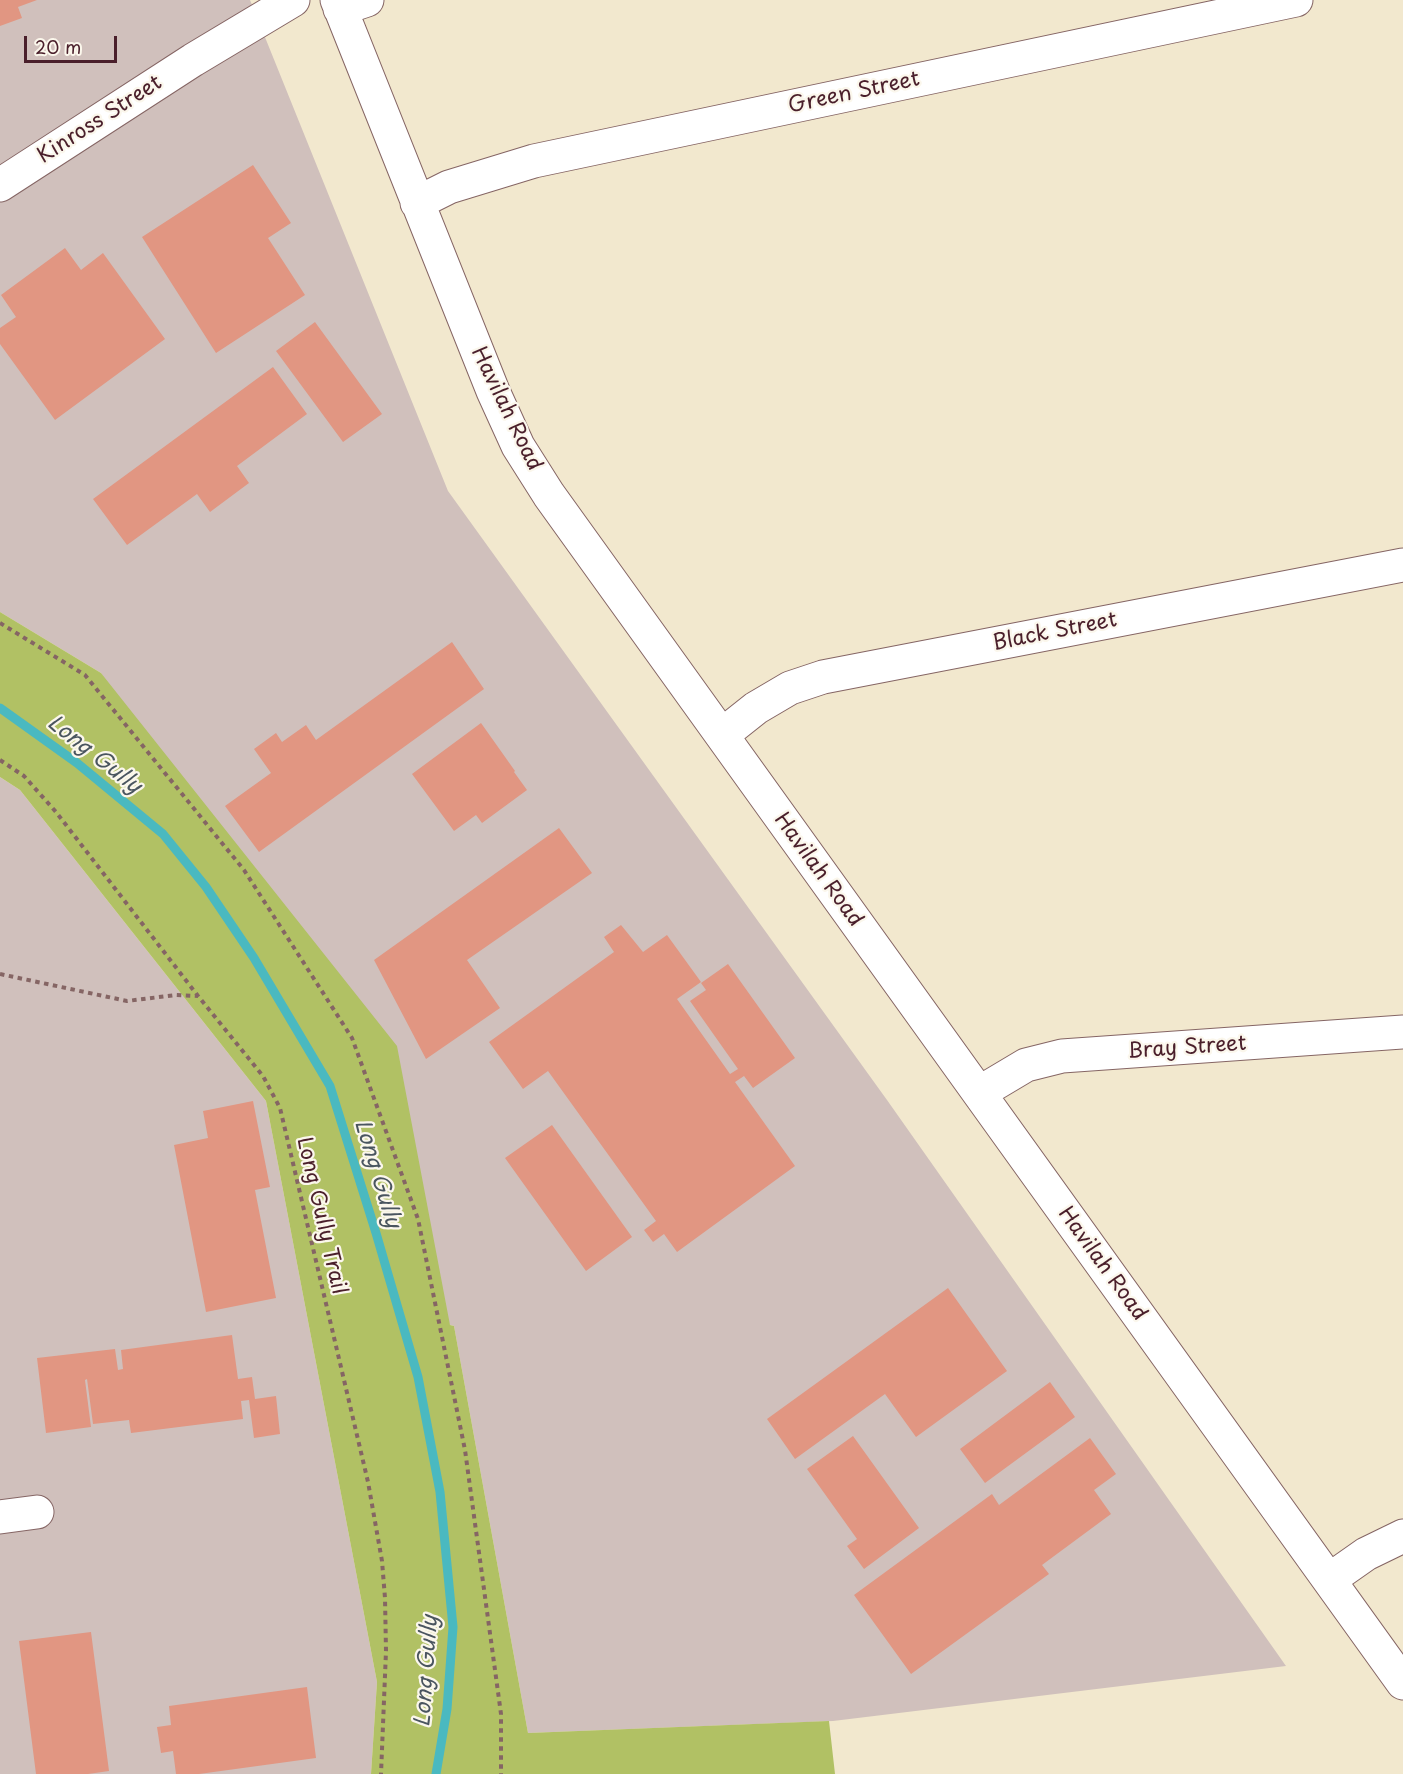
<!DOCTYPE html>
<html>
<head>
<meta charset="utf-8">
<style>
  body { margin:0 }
  #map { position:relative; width:1403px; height:1774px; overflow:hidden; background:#f2e8ce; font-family:"Playpen Sans",sans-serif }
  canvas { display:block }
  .scale { position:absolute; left:24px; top:36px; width:93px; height:27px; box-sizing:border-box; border:3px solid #4a1f2b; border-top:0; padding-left:8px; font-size:18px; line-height:21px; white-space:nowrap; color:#4a1f2b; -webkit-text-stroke:4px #fbf7ec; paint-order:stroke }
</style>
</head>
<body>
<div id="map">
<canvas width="1403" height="1774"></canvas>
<div class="scale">20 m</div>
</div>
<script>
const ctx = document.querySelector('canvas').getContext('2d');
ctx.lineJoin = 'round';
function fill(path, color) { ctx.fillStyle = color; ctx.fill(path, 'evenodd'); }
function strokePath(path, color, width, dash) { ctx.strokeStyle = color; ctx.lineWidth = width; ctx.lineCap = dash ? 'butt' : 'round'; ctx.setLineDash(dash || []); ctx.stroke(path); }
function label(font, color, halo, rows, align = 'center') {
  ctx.font = font + ' "Playpen Sans",sans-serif'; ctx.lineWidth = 4.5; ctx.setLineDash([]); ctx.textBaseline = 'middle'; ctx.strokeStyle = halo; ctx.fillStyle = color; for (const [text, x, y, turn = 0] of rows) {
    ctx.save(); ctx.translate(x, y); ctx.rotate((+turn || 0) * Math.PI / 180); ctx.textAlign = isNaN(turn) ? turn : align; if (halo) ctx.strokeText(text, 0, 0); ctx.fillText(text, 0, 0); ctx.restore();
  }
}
fill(new Path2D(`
  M0,0H250L448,491L887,1100L1286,1666L833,1721L528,1733L454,1326L450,1325L101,673L0,612Z
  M0,777L20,790L266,1101L377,1682L371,1774H0Z`), '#d0c0bc');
fill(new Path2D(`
  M0,612L101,673L397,1046L450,1325L454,1326L528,1733L829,1721L835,1774H371L377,1682L266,1101L20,790L0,777Z`), '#b1c164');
strokePath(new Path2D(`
  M0,708L77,763L163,834L206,887L254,958L330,1086L376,1233L418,1377L440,1492L453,1627L447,1709L436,1774`), '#4ab9c0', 9);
fill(new Path2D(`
  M0,0H37L18,7L22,18L0,26Z
  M253,165L291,223L268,238L305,295L216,353L142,237Z
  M65,248L81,270L103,253L165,339L55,420L0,344V328L16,317L1,295Z
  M315,322L382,414L343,442L276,351Z
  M273,367L307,414L237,466L249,483L210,512L197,494L127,545L93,499Z
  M452,642L484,689L259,852L225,806L271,773L254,749L276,733L282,742L306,725L316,740Z
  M481,723L515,771L514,772L527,790L482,823L476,815L454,831L412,774Z
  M559,828L592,873L467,960L500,1008L426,1059L374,960Z
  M621,925L643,952L667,935L701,982L677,999L730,1074L738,1069L690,1001L706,990L701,983L728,964L795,1058L753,1088L744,1076L735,1082L795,1166L677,1252L664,1234L653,1242L644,1230L656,1221L548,1071L523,1089L489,1042L614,952L604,937Z
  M253,1101L270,1187L255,1190L276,1298L206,1312L174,1145L208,1138L203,1111Z
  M552,1125L632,1237L586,1271L505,1158Z
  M948,1288L1007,1371L916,1437L885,1394L795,1459L767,1419Z
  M232,1335L238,1379L252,1377L255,1399L276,1396L280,1434L254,1438L249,1400L241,1401L243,1419L131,1433L129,1420L93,1424L87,1379L85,1380L91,1427L46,1433L37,1358L115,1349L118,1370L123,1369L121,1350Z
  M1050,1382L1075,1417L985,1483L960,1449Z
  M853,1436L919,1528L864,1569L847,1546L857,1539L807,1469Z
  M1090,1438L1116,1474L1094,1490L1111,1514L1042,1565L1049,1574L911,1674L854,1595L992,1494L999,1505Z
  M91,1632L109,1771L88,1774H36L19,1641Z
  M307,1687L316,1758L199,1774H176L173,1751L161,1753L157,1727L171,1725L169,1706Z`), '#e19682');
const minor = new Path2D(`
  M337,0L493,391L518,446L549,495L1403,1683
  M340,9L367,0
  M0,185L193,60L293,0
  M417,203L449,187L534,161L1296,0
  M722,735L756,708L790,688L823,677L1403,565
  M979,1093L1026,1065L1062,1056L1403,1032
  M0,1517L37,1512
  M1329,1580L1366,1554L1403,1536`);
strokePath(minor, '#856564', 35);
strokePath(new Path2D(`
  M0,623L85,675L244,870L352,1038L418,1219L465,1450L501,1714V1774
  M0,760L24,776L56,812L198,996L263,1076L280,1108L368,1482L382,1561L385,1598L386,1651L381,1774
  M0,974L127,1001L176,995L198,996`), '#856564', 4, [4.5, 4.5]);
strokePath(minor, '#fff', 33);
label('21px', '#4a1f2b', '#fbf7ec', [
  ["Green Street",854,93,-12],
  ["Kinross Street",100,120,-33],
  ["Havilah Road",506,409,64],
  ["Black Street",1055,632,-11],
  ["Havilah Road",818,870,54],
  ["Bray Street",1187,1048,-4],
  ["Long Gully Trail",321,1216,77],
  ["Havilah Road",1102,1264,54]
]);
label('italic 22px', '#4a555f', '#fbf7ec', [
  ["Long Gully",94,755,38],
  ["Long Gully",377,1174,73],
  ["Long Gully",427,1671,-86]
]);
</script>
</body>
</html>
